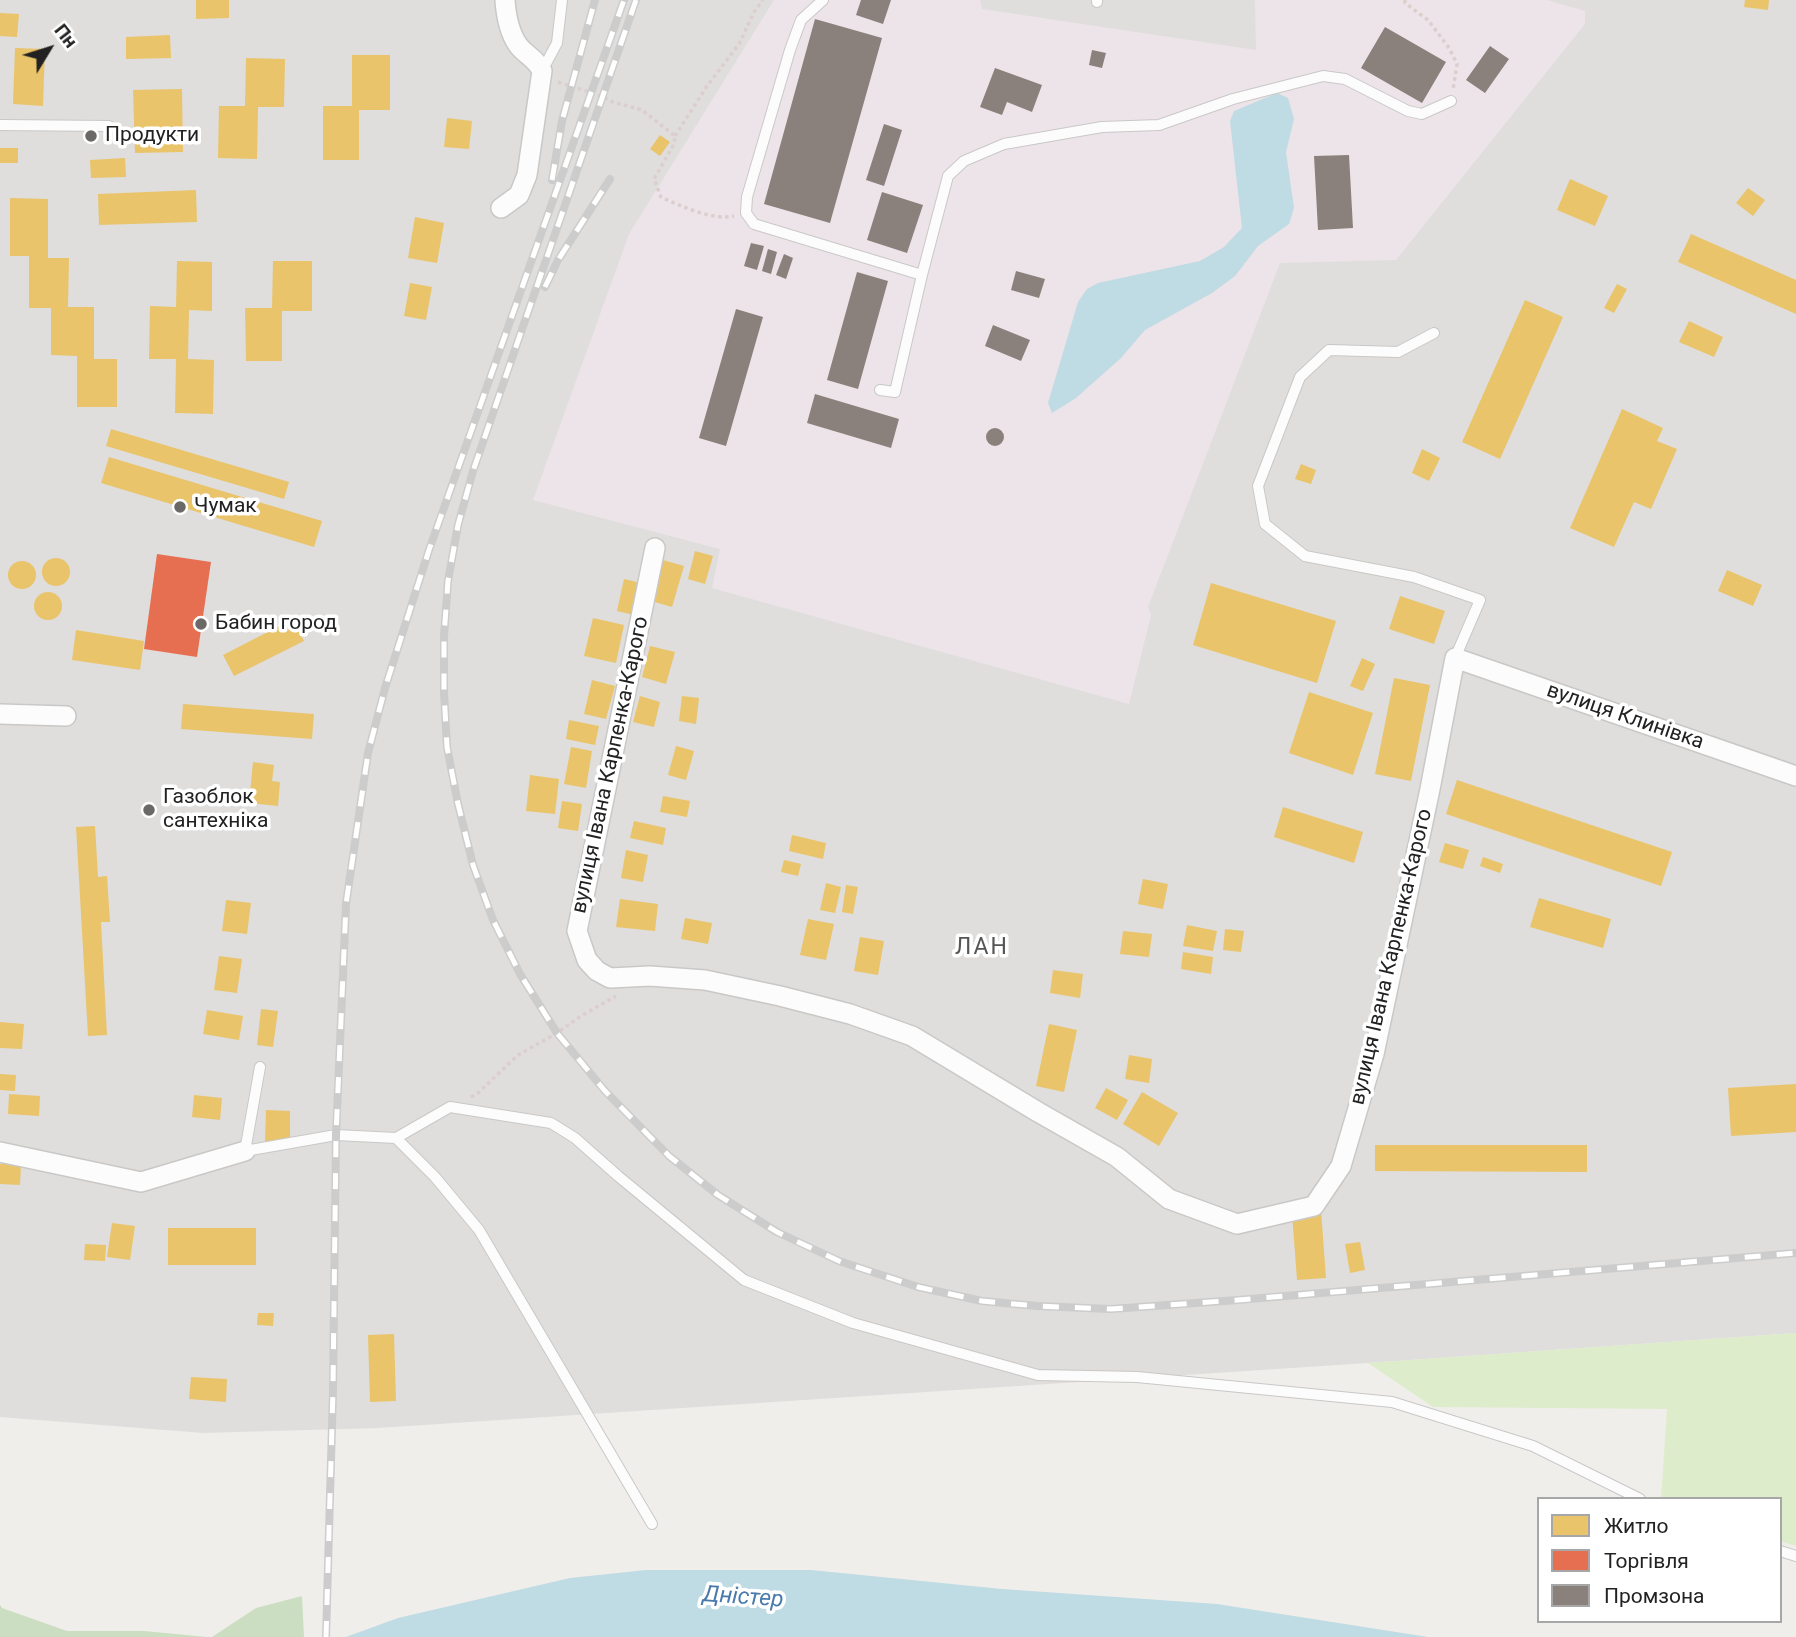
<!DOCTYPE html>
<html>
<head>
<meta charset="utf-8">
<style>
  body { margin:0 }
  #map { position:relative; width:1796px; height:1637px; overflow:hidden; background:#f0eeeb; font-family:Roboto,sans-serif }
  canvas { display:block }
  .legend { position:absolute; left:1537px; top:1497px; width:245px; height:126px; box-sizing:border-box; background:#fff; border:2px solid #a7a7a7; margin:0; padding:9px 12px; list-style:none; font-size:21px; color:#222 }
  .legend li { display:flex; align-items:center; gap:14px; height:35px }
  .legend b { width:35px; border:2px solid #a7a7a7 }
  .north { position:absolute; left:14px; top:14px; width:70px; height:70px; -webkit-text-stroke:5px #fff; paint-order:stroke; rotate:52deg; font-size:19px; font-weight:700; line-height:28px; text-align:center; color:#222 }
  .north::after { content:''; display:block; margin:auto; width:24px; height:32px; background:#222; clip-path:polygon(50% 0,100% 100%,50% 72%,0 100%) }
</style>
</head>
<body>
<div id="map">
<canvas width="1796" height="1637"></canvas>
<ul class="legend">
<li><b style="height:19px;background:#e9c46a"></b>Житло</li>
<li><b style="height:19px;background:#e76f51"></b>Торгівля</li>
<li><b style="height:19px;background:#8a817c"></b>Промзона</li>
</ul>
<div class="north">Пн</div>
</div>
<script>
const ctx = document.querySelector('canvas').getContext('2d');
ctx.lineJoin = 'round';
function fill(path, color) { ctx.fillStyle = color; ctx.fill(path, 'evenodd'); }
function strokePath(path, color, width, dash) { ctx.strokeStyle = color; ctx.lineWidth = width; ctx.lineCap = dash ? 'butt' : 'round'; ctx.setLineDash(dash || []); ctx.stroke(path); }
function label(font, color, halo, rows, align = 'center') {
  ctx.font = font + ' Roboto,sans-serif'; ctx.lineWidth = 7; ctx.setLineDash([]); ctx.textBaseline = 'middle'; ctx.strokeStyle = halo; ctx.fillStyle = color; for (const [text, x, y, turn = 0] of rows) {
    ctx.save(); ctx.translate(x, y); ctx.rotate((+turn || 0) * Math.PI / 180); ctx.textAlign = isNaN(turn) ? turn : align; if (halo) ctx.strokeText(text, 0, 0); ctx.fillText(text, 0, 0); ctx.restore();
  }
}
fill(new Path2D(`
  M0,0H1796V1333L1368,1363L378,1428L203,1433L0,1417Z`), '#dfdedc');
fill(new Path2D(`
  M774,0H980L982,9L1256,50L1255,0H1547L1585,11V24L1396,260L1280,263L1148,607L1151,615L1129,704L712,588L720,549L533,500L629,234Z`), '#ede4e9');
fill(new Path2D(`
  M1796,1333V1546L1780,1541V1499H1661L1667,1409L1433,1407L1368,1363Z`), '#ddeccb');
fill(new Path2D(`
  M302,1596L304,1637H212L256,1608Z
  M0,1605L2,1608L67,1631H144L207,1637H0Z`), '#cbdec1');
fill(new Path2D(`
  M1277,93L1288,98L1294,119L1286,152L1294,208L1289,224L1258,246L1235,276L1212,293L1145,330L1121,358L1076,398L1052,413L1048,403L1078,302L1087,289L1098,283L1200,261L1224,247L1242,228L1230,121L1234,111Z
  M646,1570H811L1002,1589L1217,1604L1428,1637H346L398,1618L570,1578Z`), '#bfdbe3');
fill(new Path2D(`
  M196,0H229V18L196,19Z
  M1745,0H1769L1768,10L1744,7Z
  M0,13L19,14L17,37L0,36Z
  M170,35L171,58L126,59V37Z
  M15,48L45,49L43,106L13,104Z
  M352,55H390V110H359V160H323V106H352Z
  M246,58L285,59L284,107H258L257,159L218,158L219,106H245Z
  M182,89L183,152L135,153L133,90Z
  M447,118L472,121L469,149L444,147Z
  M660,135L670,142L660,156L650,149Z
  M0,148H18V163H0Z
  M125,158L126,177L91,178L90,160Z
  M1570,179L1608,196L1595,226L1557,210Z
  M1748,188L1765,200L1753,216L1736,203Z
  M196,190L197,222L99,225L98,194Z
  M10,198L48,199V258H69L68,307H94V359H117V407H77V356L51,355V308H29V256H10Z
  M415,217L444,223L437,263L408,258Z
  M1691,234L1796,280V314L1678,262Z
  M177,261L212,262V311L189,310L188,359L214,360L213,414L175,413L176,359H149L150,306L176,307Z
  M273,261H312V311H282V361H246L245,308H272Z
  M410,283L432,287L426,320L404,316Z
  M1617,284L1627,289L1614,313L1604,308Z
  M1525,300L1563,317L1500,459L1462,442Z
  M1689,321L1723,337L1714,357L1679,342Z
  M1622,409L1663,428L1657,441L1677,449L1651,509L1634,502L1614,547L1570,528Z
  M111,429L289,482L284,499L106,446Z
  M1422,449L1440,458L1429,481L1412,473Z
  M109,457L322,521L314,547L101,483Z
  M1301,464L1316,470L1311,484L1295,479Z
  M695,551L713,556L705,584L688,579Z
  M42 572a14 14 0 1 1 28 0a14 14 0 1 1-28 0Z
  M663,560L684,566L672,607L651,601Z
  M8 575a14 14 0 1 1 28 0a14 14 0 1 1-28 0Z
  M1727,570L1762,585L1753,606L1718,591Z
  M624,579L641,583L634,615L617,611Z
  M1211,583L1336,621L1317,683L1193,645Z
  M34 606a14 14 0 1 1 28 0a14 14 0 1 1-28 0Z
  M1400,596L1445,611L1434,644L1389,629Z
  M593,618L624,625L616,663L584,656Z
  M293,619L304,641L234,676L223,655Z
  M76,630L144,641L140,670L72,660Z
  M650,646L675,652L666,684L642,677Z
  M1362,658L1375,664L1363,691L1350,686Z
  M1394,678L1430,685L1411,781L1375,774Z
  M592,680L615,686L606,719L584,714Z
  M1309,692L1373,713L1353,775L1289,753Z
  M640,696L660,702L654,727L633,722Z
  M682,696L699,698L696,724L679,721Z
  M183,704L314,714L312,739L181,729Z
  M569,720L599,726L595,745L566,739Z
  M676,746L694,751L686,780L668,775Z
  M571,747L592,751L586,788L564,784Z
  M253,762L274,765L272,781L280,782L278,806L249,803Z
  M530,775L559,779L555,814L526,811Z
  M1457,780L1672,852L1661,886L1446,814Z
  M663,796L690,801L687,817L660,812Z
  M562,801L582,804L578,831L558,828Z
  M1283,807L1363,832L1354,863L1274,837Z
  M634,821L666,828L663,845L630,838Z
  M95,826L98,877L107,876L110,922H101L107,1035L88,1036L76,827Z
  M792,835L826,843L823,859L789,851Z
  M1445,843L1469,850L1463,869L1439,862Z
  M626,850L648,855L643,882L621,878Z
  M1483,857L1503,864L1500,873L1480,866Z
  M784,860L801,864L798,876L781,872Z
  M1143,879L1168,884L1163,909L1138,904Z
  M826,883L841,887L835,913L820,910Z
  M846,885L858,887L853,914L842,912Z
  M1539,898L1611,919L1603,948L1530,927Z
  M620,899L658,904L655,931L616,927Z
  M226,900L251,903L247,934L222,931Z
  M685,918L712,923L708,944L681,939Z
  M808,919L834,924L826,960L800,955Z
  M1187,925L1217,931L1213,951L1183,946Z
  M1225,929L1244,931L1241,952L1223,950Z
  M1123,931L1152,934L1149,957L1120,954Z
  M860,937L884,941L878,975L854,971Z
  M1183,952L1213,957L1211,974L1181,969Z
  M219,956L242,959L237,993L214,990Z
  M1053,970L1083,974L1080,998L1050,993Z
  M261,1009L278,1011L273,1047L257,1045Z
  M207,1010L243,1016L239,1040L203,1034Z
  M0,1022L24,1024L22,1049L0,1048Z
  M1049,1024L1077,1030L1064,1092L1036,1086Z
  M1129,1055L1152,1059L1149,1083L1125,1079Z
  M0,1074L16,1075L15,1091L0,1090Z
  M1796,1084V1132L1731,1136L1728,1088Z
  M1106,1088L1128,1100L1117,1120L1095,1108Z
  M1142,1092L1178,1113L1159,1146L1123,1124Z
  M9,1094L40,1096L39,1116L8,1114Z
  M194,1095L222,1098L220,1120L192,1117Z
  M266,1110L290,1111V1142L265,1141Z
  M1375,1145H1587V1172L1375,1171Z
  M0,1164H21L20,1185L0,1184Z
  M1321,1210L1326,1278L1297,1280L1292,1213Z
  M112,1223L135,1226L130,1260L107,1257Z
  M168,1228H256V1265H168Z
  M1360,1242L1365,1270L1350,1273L1345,1244Z
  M85,1244L106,1245L105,1261L84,1260Z
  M258,1313H274L273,1326L257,1325Z
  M394,1334L396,1401L370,1402L368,1335Z
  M191,1377L227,1379L226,1402L189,1399Z`), '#e9c46a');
fill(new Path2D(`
  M157,554L211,562L197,657L144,649Z`), '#e76f51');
fill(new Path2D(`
  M861,0H891L883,24L856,15Z
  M815,19L882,38L830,223L764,204Z
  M1385,27L1446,62L1422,103L1361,68Z
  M1490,46L1509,59L1485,93L1466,80Z
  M1092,50L1106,53L1102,68L1089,65Z
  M995,68L1042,85L1032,112L1007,102L1002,115L980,107Z
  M884,124L902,130L884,186L866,180Z
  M1349,155L1353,228L1318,230L1314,156Z
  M882,192L923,205L907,253L867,240Z
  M751,243L764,246L757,270L744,266Z
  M768,249L777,252L771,274L762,271Z
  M784,254L793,258L786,279L776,275Z
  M1016,271L1045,279L1039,298L1011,290Z
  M857,272L888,281L858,389L827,380Z
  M736,309L763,317L726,446L699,438Z
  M993,325L1030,340L1021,361L985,346Z
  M815,394L899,419L891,448L807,423Z
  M986 437a9 9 0 1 1 18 0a9 9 0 1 1-18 0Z`), '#8a817c');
const lane = new Path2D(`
  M823,0L801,20L790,50L747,197L746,213L754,224L922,275
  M1097,0V2
  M542,71L557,43L562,0
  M0,125L109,126
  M1434,333L1398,352L1329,350L1300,377L1258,486L1265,524L1305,556L1414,577L1480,600L1455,658
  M880,390L895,392L922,275L948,176L964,161L1004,144L1102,127L1159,125L1233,99L1323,76L1345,79L1408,111L1422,114L1451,101
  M260,1067L245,1151L336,1135L396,1138L450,1107L551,1123L575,1138L618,1176L744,1280L853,1323L1038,1375L1137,1377L1392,1402L1533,1446L1640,1499
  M396,1138L435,1177L479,1230L652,1524
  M1780,1551L1796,1556`);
const street = new Path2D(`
  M501,208L519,195L527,175L542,71C536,58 525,55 518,45C509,32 506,15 505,0
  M655,548L577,931L587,960L597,971L610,978L650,976L705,980L780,996L850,1014L912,1036L1038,1112L1117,1157L1169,1199L1237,1224L1314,1206L1341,1166L1374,1054L1430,789L1455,658L1796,776
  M0,714L66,716
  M0,1152L141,1182L245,1151`);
strokePath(lane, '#c9c8c7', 12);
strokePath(street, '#c9c8c7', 22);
strokePath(new Path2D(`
  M1405,0V3L1428,20L1449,48L1457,64L1453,90
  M558,82L602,96L613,102L642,110L675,136L674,144L654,179L661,197C680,206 714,221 734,216
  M675,136L707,86L739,44L754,12L763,0
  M471,1097L477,1094L518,1055L557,1033L581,1016L616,996`), '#dccecd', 3.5, [3.5, 3.5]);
strokePath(lane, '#fdfcfc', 10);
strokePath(street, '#fdfcfc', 19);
const rail = new Path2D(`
  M636,0L473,471L458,525L448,581L444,636V692L447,747L458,804L473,865L493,920L520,974L557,1033L605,1091L669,1156L718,1195L777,1232L839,1261L918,1287L982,1301L1037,1306L1111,1309L1238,1300L1796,1253
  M552,180L562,121L595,0
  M545,287L558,260L610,179
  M326,1637L333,1390L336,1135L346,904L368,753L385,688L429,550L624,0`);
strokePath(rail, '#ccc', 8);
strokePath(rail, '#fff', 5, [16]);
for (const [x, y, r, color] of [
  [91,136,7,"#6a6968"],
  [180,507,7,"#6a6968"],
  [201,624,7,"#6a6968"],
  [149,810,7,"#6a6968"]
]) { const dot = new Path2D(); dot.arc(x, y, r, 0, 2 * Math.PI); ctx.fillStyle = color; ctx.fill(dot); strokePath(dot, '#fff', 2.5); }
label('21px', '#222', '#fff', [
  ["Продукти",105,136],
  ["Чумак",194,507],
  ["Бабин город",215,624],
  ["Газоблок",163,798],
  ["сантехніка",163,822]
], 'left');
label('21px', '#222', '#fff', [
  ["вулиця Клинівка",1625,717,19],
  ["вулиця Івана Карпенка-Карого",611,765,-78],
  ["вулиця Івана Карпенка-Карого",1392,957,-77]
]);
ctx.letterSpacing = '2px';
label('23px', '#555', '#fff', [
  ["ЛАН",982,948]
]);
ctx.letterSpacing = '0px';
label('italic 23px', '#4a7aab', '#fff', [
  ["Дністер",743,1598,4]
]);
</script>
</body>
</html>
